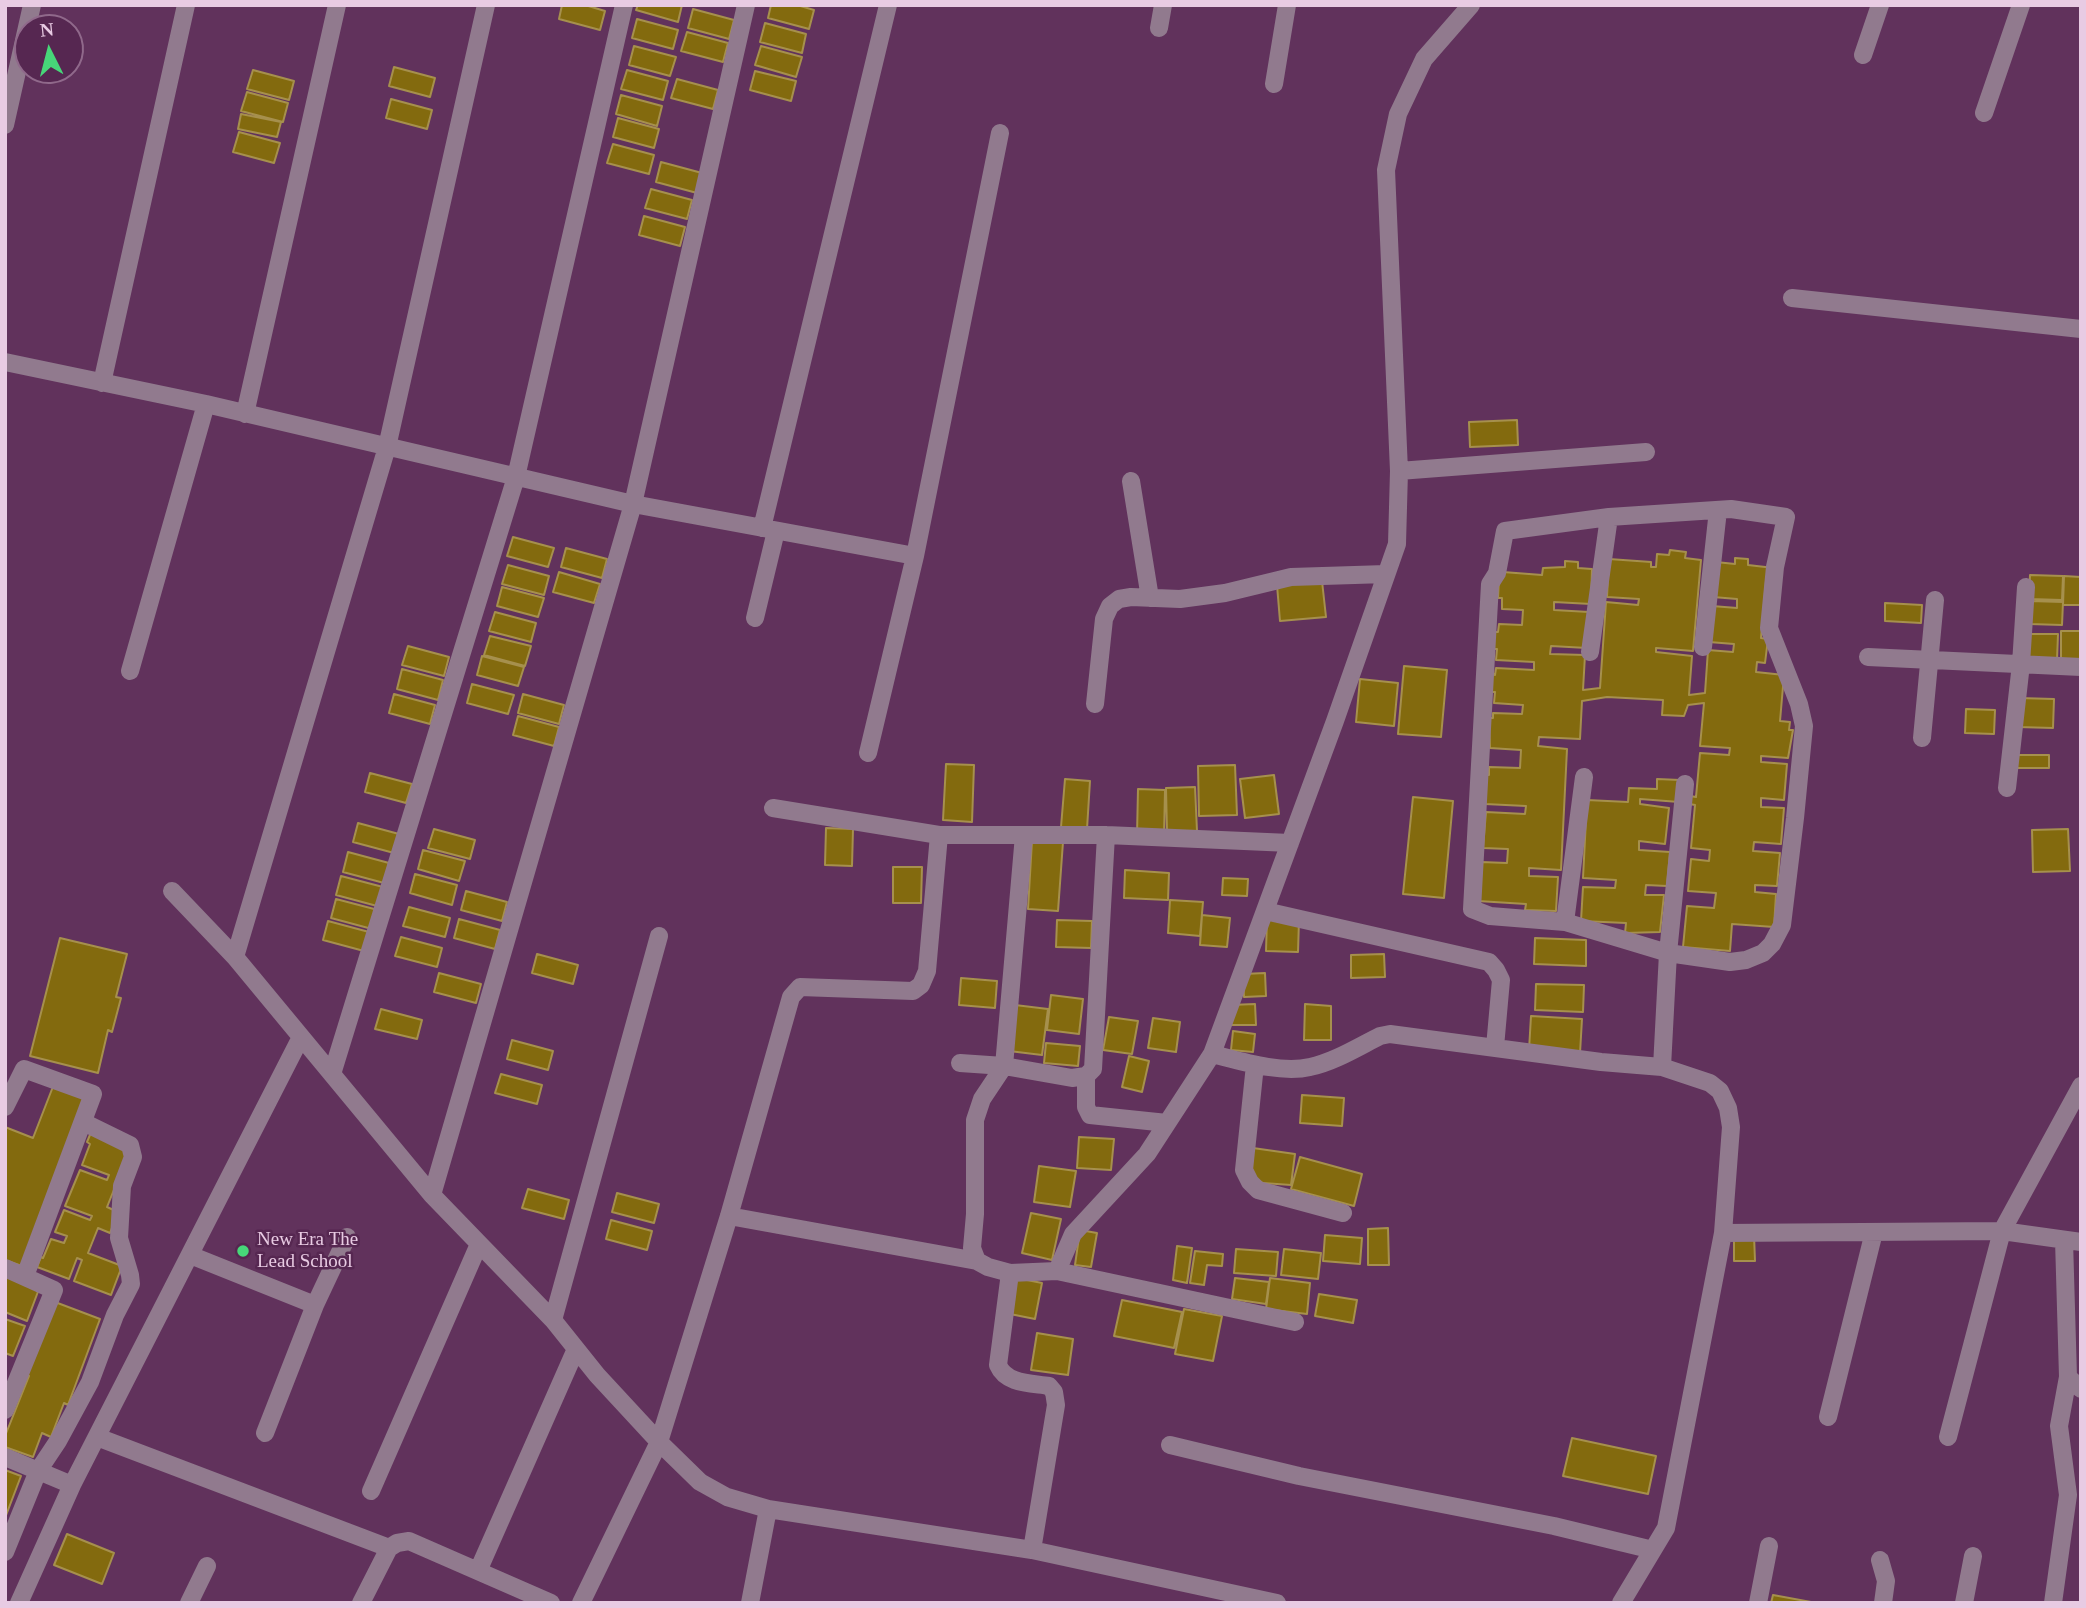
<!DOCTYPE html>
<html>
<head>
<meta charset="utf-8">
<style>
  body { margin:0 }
  #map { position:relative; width:2086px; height:1608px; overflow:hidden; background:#61325c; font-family:"Times New Roman",serif }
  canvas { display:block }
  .frame { position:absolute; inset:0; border:7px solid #e8cbe3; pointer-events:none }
  .north { position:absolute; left:14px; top:14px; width:70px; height:70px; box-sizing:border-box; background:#562751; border:2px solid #90698b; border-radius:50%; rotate:354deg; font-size:19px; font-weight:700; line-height:28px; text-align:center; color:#e8cbe3 }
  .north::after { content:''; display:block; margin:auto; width:24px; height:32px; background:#47d779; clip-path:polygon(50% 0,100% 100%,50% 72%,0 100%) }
</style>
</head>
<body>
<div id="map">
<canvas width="2086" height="1608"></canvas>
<div class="frame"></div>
<div class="north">N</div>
</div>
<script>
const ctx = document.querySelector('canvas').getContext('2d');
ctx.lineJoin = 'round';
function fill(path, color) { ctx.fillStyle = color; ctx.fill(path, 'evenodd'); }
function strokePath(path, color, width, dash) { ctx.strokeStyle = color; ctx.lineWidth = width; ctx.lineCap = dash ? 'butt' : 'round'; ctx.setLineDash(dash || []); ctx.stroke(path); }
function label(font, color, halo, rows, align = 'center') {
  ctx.font = font + ' "Times New Roman",serif'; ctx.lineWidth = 5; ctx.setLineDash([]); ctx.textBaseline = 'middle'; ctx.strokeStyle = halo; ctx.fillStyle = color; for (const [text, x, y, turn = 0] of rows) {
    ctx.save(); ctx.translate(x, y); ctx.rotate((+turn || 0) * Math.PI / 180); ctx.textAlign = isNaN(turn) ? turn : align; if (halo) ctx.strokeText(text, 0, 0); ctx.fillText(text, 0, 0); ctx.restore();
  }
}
const building = new Path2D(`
  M562,5H585L605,11L600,30L559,19Z
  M638,5H682L678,22L636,10Z
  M771,5H797L814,10L809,29L768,18Z
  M693,9L734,20L729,39L688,28Z
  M637,19L678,30L673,49L632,38Z
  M765,23L806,34L802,53L760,42Z
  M687,32L728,43L723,62L681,51Z
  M634,46L676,57L670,76L629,65Z
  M761,46L802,57L796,77L755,65Z
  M394,67L435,78L430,97L389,86Z
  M253,70L294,81L289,100L247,89Z
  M627,70L668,81L663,100L621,89Z
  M755,71L796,81L791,101L750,90Z
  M677,79L718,90L713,109L671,98Z
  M247,92L288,103L283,122L241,111Z
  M621,95L662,106L657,126L616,114Z
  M391,99L432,110L427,129L386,118Z
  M241,114L281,122L277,137L238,129Z
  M618,118L659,129L654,148L613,137Z
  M239,132L280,143L274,163L233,152Z
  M613,144L654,155L649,174L607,163Z
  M661,162L702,173L697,193L656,182Z
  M651,189L692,200L687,219L645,208Z
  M644,216L685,227L680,246L639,235Z
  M1517,420L1518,445L1470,447L1469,422Z
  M513,537L554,548L548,567L507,556Z
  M566,548L607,559L602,578L561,567Z
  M1670,550L1686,552L1685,558L1701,560L1693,651L1656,648V652L1692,656L1689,695L1705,693L1708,650L1733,652L1734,644L1709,642L1712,606L1737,608V599L1713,597L1716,562L1735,564V558L1748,559V565L1774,568L1766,581L1761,638L1768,639L1765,663L1757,662L1756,672L1784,675L1780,721L1790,722L1789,730H1793L1788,758L1761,756V762L1787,764L1784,800L1761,798V807L1784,808L1781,844L1754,842L1753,851L1780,853L1777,886L1755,885V892L1776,894L1774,927L1732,924L1730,951L1683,947L1687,906L1714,908L1716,893L1688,891L1691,859L1709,861L1710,850L1691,848L1695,805L1679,802L1640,799V804L1669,808L1665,844L1639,841V850L1670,852L1667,886L1646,885L1645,895H1664L1660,932L1625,933L1626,923L1581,921L1583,887L1615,888L1616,880L1583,878L1587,800L1628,802L1629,788L1657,789V779L1680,780L1679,794L1696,797L1700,753L1729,755L1730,748L1700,746L1704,703L1688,705L1684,716L1662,715L1663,700L1607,697L1582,701L1580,739L1539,737L1538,746L1567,749L1561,870L1529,868V876L1558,877L1556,911L1525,910L1526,904L1478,901L1481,862L1507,863L1508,849L1483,848L1486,812L1525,814L1526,806L1485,804L1483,775H1489V767L1520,768L1521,750L1490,748L1489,718H1493V713L1522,714L1523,705L1494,703L1495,692H1490L1491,674L1495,675L1496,668L1534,670V662L1496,660L1497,649H1492L1493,632H1498L1499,624L1522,625L1523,610L1502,609V598H1498L1499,578L1503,572L1542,575L1543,568L1565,567V561L1578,562V568L1592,569L1591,604L1554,602V610L1589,612L1587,648L1551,646L1550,654L1585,655L1583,690L1600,688L1606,602L1638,605L1639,599L1607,597L1609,559L1651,562V567H1656L1657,554L1669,555Z
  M508,565L549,576L544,595L502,584Z
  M559,572L600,584L594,603L553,592Z
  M2030,575L2063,576L2062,600L2029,599Z
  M2064,576L2081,577V605H2063Z
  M1322,581L1326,617L1280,621L1277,585Z
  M502,587L544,598L538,617L497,606Z
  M2030,601L2063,602L2062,625L2029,624Z
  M1885,603L1922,605L1921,623L1885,621Z
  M495,612L536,623L531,642L489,631Z
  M2061,631H2081V660H2061Z
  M2024,634H2058L2057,660L2023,659Z
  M490,636L531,646L525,666L484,655Z
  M408,646L449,657L444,676L402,665Z
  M482,656L524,667L518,686L477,675Z
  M1404,666L1447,670L1441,737L1398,734Z
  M402,669L443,680L438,700L397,689Z
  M1360,679L1398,683L1394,726L1356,722Z
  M472,684L514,695L508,714L467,703Z
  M394,694L435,705L430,724L389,713Z
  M523,694L564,705L559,724L518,713Z
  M2019,698L2054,699L2053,728L2018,727Z
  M1966,709L1995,710L1994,734L1965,733Z
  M518,716L559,727L554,746L513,735Z
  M2017,755H2049V768H2017Z
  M946,764L974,765L972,822L943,820Z
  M1235,765L1237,815L1199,816L1198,766Z
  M370,773L412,784L406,803L365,792Z
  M1274,775L1279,814L1245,818L1240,779Z
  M1065,779L1090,781L1087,829L1061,827Z
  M1195,787L1197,831L1167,832L1166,788Z
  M1138,789L1165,790L1164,836L1137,835Z
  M1413,797L1453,801L1444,898L1403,894Z
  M358,823L399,834L394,853L353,842Z
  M826,828L853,829L852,866L825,865Z
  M434,829L475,840L470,859L428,848Z
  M2068,829L2070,871L2033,872L2032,830Z
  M1032,841L1063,842L1058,911L1028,909Z
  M423,850L465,861L459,881L418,869Z
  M348,852L389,863L384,883L343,872Z
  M893,867H922L921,903H893Z
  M1125,870L1169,873L1168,900L1124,898Z
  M415,874L457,885L452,905L410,893Z
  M341,876L383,887L377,906L336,895Z
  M1223,878L1248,879L1247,896L1222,895Z
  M466,891L507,902L502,921L461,910Z
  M336,899L378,910L372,929L331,918Z
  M1170,900L1203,902L1200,936L1168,933Z
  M409,907L450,918L445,937L403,926Z
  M1202,915L1230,918L1227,947L1200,945Z
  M459,919L500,930L495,949L454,938Z
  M1267,919L1299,920L1298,952L1266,951Z
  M1057,920L1092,921L1091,948L1056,947Z
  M328,921L369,932L364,951L323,940Z
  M401,937L442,948L437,967L395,956Z
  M60,938L127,954L116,997L121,998L112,1032L108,1030L98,1073L30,1056Z
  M1535,938L1586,940V966L1534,964Z
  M537,954L578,965L573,984L532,973Z
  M1384,954L1385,977L1351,978V955Z
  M439,973L481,984L476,1003L434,992Z
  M1265,973L1266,996L1244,997L1243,974Z
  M961,978L997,981L995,1008L959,1005Z
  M1536,984L1584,985L1583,1012L1535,1010Z
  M1051,995L1083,999L1079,1034L1047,1030Z
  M1255,1004L1256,1025H1231L1230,1005Z
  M1305,1004L1331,1006V1040H1304Z
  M1015,1005L1048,1009L1042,1055L1009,1051Z
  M381,1009L422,1020L417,1039L375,1029Z
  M1531,1016L1582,1019L1580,1053L1529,1050Z
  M1109,1017L1138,1021L1132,1054L1103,1050Z
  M1153,1018L1180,1022L1176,1052L1148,1048Z
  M1233,1031L1255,1034L1253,1052L1231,1050Z
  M512,1040L553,1051L548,1070L507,1059Z
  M1046,1043L1080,1046L1078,1066L1044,1063Z
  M1129,1056L1149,1061L1142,1092L1122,1087Z
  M501,1074L542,1085L537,1104L495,1093Z
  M54,1084L88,1097L22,1266L5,1260V1127L33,1138Z
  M1302,1095L1344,1098L1342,1126L1300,1123Z
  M92,1130L130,1150L107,1207L118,1212L110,1233L98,1228L88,1253L122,1266L111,1295L74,1281L82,1260L77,1258L69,1279L37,1267L41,1257L43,1258L51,1239L64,1243L67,1236L55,1232L64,1210L90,1220L92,1216L65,1206L80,1170L107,1180L109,1175L82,1165L90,1144L87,1142Z
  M1079,1137L1114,1139L1111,1170L1077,1168Z
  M1253,1148L1295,1154L1291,1185L1263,1183L1250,1175Z
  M1300,1157L1362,1174L1354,1206L1291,1189Z
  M1039,1166L1076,1171L1070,1207L1034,1202Z
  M528,1189L569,1200L564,1219L522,1208Z
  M617,1193L659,1204L654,1223L612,1212Z
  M1031,1213L1061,1219L1052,1260L1022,1253Z
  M611,1220L652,1231L647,1250L606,1239Z
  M1388,1228L1389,1265H1368V1229Z
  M1080,1230L1097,1233L1091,1267L1075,1265Z
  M1325,1235L1362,1238L1360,1264L1323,1261Z
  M1754,1235L1755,1261H1734V1236Z
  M1177,1246L1192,1248L1187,1283L1173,1280Z
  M1236,1249L1278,1252L1276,1276L1234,1273Z
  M1284,1249L1321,1253L1318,1279L1281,1275Z
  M1195,1251L1223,1254L1222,1266L1207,1265L1204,1285L1190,1283Z
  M5,1276L39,1289L27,1321L5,1312Z
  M1017,1278L1042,1283L1035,1319L1010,1314Z
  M1235,1278L1269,1282L1266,1304L1232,1299Z
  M1270,1278L1310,1283L1307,1314L1266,1309Z
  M1319,1294L1357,1300L1353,1323L1315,1316Z
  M1122,1300L1182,1312L1174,1348L1114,1336Z
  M55,1302L100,1319L68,1405L64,1403L51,1437L42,1433L33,1457L5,1447V1436L29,1376L25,1374Z
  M1184,1309L1222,1316L1213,1361L1175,1354Z
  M5,1319L25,1326L13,1356L5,1353Z
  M1037,1333L1073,1339L1068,1375L1031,1370Z
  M1572,1438L1656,1456L1648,1494L1563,1476Z
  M5,1470L21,1476L5,1518Z
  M67,1534L114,1553L102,1584L54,1565Z
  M1773,1595L1811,1602V1603H1771Z`);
fill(building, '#836a0e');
strokePath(building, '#a6904d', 2);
strokePath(new Path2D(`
  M486,5L387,447L235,957L432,1195L553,1320L597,1375L659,1442L700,1482L727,1497L768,1509L1032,1550L1277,1603
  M1159,28L1163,5
  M1863,55L1880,5
  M1274,84L1287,5
  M1984,113L2021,5
  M5,125L32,5
  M1792,298L2081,329
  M5,362L206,404L130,671
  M102,383L186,5
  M206,404L633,504L915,556
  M245,414L337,5
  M1399,471L1646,452
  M1131,481L1150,598
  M762,528L888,5
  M755,618L776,531
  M1703,647L1718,510
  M1590,652L1609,517
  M1868,657L2081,667
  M1095,704L1104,619L1110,606L1119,599L1131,597L1180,599L1225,593L1291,577L1386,574
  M1922,738L1935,600
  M868,753L915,556L1000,133
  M2007,788L2021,664L2026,587
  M773,808L939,835H1106L1290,843
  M172,891L235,957
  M1265,911L1489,962L1496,970L1501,980L1495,1047
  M1565,922L1584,777
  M1212,1054C1240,1061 1281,1074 1310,1067C1334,1062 1358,1047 1380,1036L1390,1034L1601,1062L1662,1067L1710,1083L1720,1091L1728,1108L1731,1127L1723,1233L1666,1528L1621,1603
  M960,1063L1004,1066L1024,835
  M1255,1065L1244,1170L1250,1182L1258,1190L1343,1213
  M1662,1067L1668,953L1730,962L1746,960L1763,953L1772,944L1782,925L1795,818L1804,726L1799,704L1769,628L1775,567L1786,517L1731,509L1609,517L1505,531L1497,573L1490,584L1472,909L1490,916L1565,922L1668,953L1685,784
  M332,1074L516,477L624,5
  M1086,1076V1107L1090,1115L1167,1123
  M5,1107L24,1069L93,1094L25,1276
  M432,1195L633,504L746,5
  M729,1216L977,1261L988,1267L1010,1273L998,1365C1006,1384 1030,1383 1049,1386L1054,1392L1056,1405L1032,1550
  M1723,1233L2002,1231L2081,1242
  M2064,1240L2068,1377L2081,1389
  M190,1255L315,1305
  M977,1261L972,1248L975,1214V1120L982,1099L1004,1066L1072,1078L1086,1076L1093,1069L1106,835
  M5,1268L54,1290L5,1410
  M1057,1271L1073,1234L1147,1154L1212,1054L1335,721L1397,544L1399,471L1386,170L1398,114L1424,59L1471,5
  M1010,1273L1057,1271L1295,1322
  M553,1320L659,936
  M1828,1417L1874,1232
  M265,1433L315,1305L347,1237
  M97,1437L389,1548
  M1948,1437L2002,1231L2081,1086
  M1170,1445L1299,1476L1554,1526L1653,1550
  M5,1457L72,1485
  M371,1491L479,1244
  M5,1552L38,1471L58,1441L90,1382L115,1315L131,1284L130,1275L119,1238L122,1186L133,1157L130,1145L83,1122
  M1880,1560L1886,1581L1883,1603
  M478,1571L576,1349
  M19,1603L72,1485L301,1037
  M189,1603L207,1566
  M361,1603L389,1548L397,1543L409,1541L551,1603
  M581,1603L659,1442L729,1216L791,997L800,987L913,991L921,985L927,971L939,835
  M750,1603L768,1509
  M1758,1603L1769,1546
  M1964,1603L1973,1556
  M2053,1603L2068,1495L2059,1426L2068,1377`), '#917a8e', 18);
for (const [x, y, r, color] of [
  [243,1251,7,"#47d779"]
]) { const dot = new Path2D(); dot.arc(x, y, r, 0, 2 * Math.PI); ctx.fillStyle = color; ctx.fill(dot); strokePath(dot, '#562751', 2.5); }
label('19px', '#e8cbe3', '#562751', [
  ["New Era The",257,1240],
  ["Lead School",257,1262]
], 'left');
</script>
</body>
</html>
